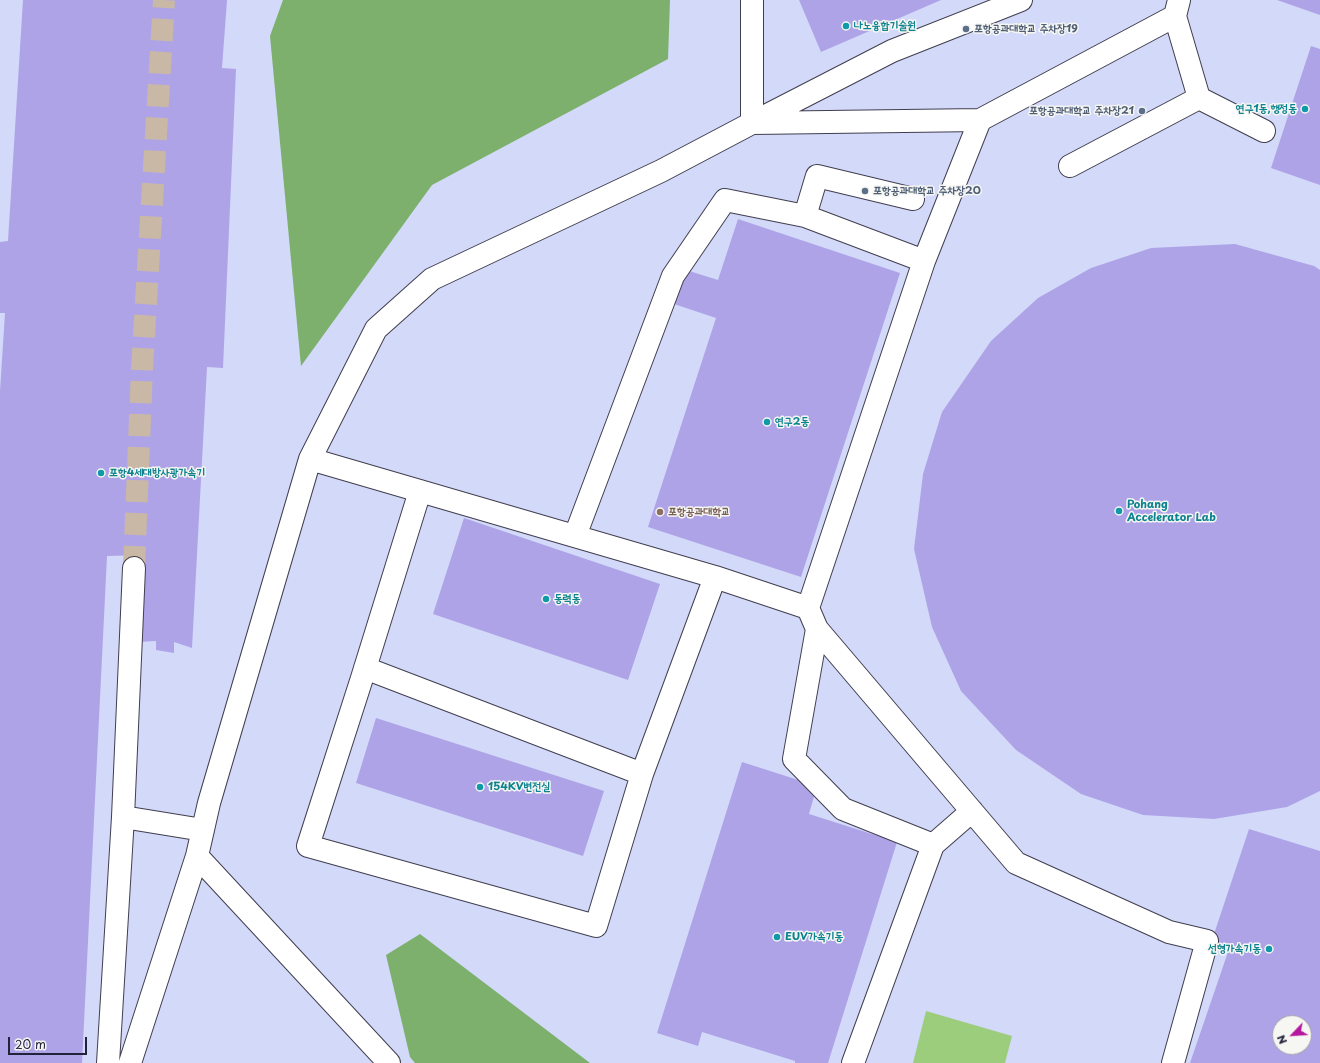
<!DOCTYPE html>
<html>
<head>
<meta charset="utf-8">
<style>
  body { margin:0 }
  #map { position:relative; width:1320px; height:1063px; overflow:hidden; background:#f3dec1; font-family:"Playpen Sans",sans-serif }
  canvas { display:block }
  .north { position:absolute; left:1272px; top:1015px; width:40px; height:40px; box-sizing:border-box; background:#f6f6f2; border:1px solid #a1a1a9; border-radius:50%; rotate:245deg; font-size:11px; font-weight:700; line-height:16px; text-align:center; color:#22223b }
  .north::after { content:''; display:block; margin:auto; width:14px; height:18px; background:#b5179e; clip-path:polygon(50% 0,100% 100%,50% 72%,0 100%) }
  .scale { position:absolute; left:8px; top:1037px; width:79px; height:18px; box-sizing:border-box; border:2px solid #22223b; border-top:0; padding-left:5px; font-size:12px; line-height:14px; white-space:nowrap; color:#22223b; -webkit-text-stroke:3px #f6f6f2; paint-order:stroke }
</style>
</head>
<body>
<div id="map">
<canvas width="1320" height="1063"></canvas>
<div class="north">N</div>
<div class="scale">20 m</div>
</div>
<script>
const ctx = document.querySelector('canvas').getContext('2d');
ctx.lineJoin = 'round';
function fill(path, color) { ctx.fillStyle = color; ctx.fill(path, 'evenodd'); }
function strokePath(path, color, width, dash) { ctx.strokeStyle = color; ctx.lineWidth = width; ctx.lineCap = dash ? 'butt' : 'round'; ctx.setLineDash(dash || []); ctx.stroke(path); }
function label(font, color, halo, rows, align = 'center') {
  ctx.font = font + ' "Playpen Sans","Poor Story",sans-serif'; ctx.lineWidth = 3; ctx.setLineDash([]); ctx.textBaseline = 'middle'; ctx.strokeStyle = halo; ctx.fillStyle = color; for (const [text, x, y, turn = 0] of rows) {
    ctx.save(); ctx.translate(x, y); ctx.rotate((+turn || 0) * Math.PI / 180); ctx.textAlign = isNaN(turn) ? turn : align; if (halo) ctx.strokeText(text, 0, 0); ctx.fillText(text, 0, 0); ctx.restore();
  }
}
fill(new Path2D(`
  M0,0H1320V1063H0ZM1280,1023H1304V1047H1280Z`), '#d2d9f9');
fill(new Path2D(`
  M926,1011L1012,1036L1005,1063H913Z`), '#9ccd7c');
fill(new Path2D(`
  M283,0H670L668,59L432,185L301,366L270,36Z
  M420,934L590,1063H415L410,1057L386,955Z`), '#7db06c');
fill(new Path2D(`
  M23,0H227L222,68L236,69L223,368L207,367L192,648L174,642V653L156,650V641L137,642L142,555L107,556L82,1063H0V391L5,313H0V242L8,241Z
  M799,0H941L821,52Z
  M1277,0H1320V15Z
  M1311,46L1320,49V185L1271,168Z
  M738,219L900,273L801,577L648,527L716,318L674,304L686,270L718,280Z
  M1235,244L1314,266L1320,270V791L1287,807L1214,819L1143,815L1081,794L1016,750L961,691L932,627L914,549L923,474L942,412L991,341L1038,298L1091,268L1151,248Z
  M464,518L660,584L628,680L433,614Z
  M376,718L604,791L583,856L356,783Z
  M742,762L817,786L809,814L897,842L828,1063H795V1061L702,1032L698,1046L657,1033Z
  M1249,829L1320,851V1063H1190L1228,952L1210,946ZM1280,1023H1304V1047H1280Z`), '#afa3e8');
strokePath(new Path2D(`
  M134,568L142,369L164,0`), '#c9b8a6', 22, [22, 11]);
const minor = new Path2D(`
  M752,0V123L892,51L1021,0
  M1175,16L1199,98L1264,131
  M1070,166L1199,98
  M913,199L817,176L805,216L924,261
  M310,459L715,577L808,608
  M420,491L362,678L308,846L596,926L642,774L715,577
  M575,536L673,276L725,200L805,216
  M817,629L794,759L843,809L933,845L972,811
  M365,668L642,774
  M123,817L134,568
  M108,1063L123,817L203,830
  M130,1063L197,856
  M389,1063L197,856L209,803L310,459L376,329L432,279L661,171L752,123L980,120
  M853,1063L933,845
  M1173,1063L1207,941L1169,932L1016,863L817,629L808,608L924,261L980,120L1175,16L1179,0`);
strokePath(minor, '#413e4f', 24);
strokePath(minor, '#fff', 22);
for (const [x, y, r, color] of [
  [846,26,4,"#0f9aa8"],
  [966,29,4,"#5c6f8a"],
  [1305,109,4,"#0f9aa8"],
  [1142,111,4,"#5c6f8a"],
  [865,191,4,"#5c6f8a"],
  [767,422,4,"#0f9aa8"],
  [101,473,4,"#0f9aa8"],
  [1119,511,4,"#0f9aa8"],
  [660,512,4,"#8d6e63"],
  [546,599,4,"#0f9aa8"],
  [480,787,4,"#0f9aa8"],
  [777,937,4,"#0f9aa8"],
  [1269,949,4,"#0f9aa8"]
]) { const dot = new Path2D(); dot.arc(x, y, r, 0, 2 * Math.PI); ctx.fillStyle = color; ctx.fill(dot); strokePath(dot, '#f6f6f2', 1.5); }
label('bold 11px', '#0d838f', '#f6f6f2', [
  ["나노융합기술원",854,26],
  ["연구1동,행정동",1297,109,"right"],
  ["연구2동",775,422],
  ["포항4세대방사광가속기",109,473],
  ["Pohang",1127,505],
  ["Accelerator Lab",1127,518],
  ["동력동",554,599],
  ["154KV변전실",488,787],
  ["EUV가속기동",785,937],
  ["선형가속기동",1261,949,"right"]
], 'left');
label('bold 11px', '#4e5e75', '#f6f6f2', [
  ["포항공과대학교 주차장19",974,29],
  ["포항공과대학교 주차장21",1134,111,"right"],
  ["포항공과대학교 주차장20",873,191]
], 'left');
label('bold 11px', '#785e54', '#f6f6f2', [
  ["포항공과대학교",668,512]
], 'left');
</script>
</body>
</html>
